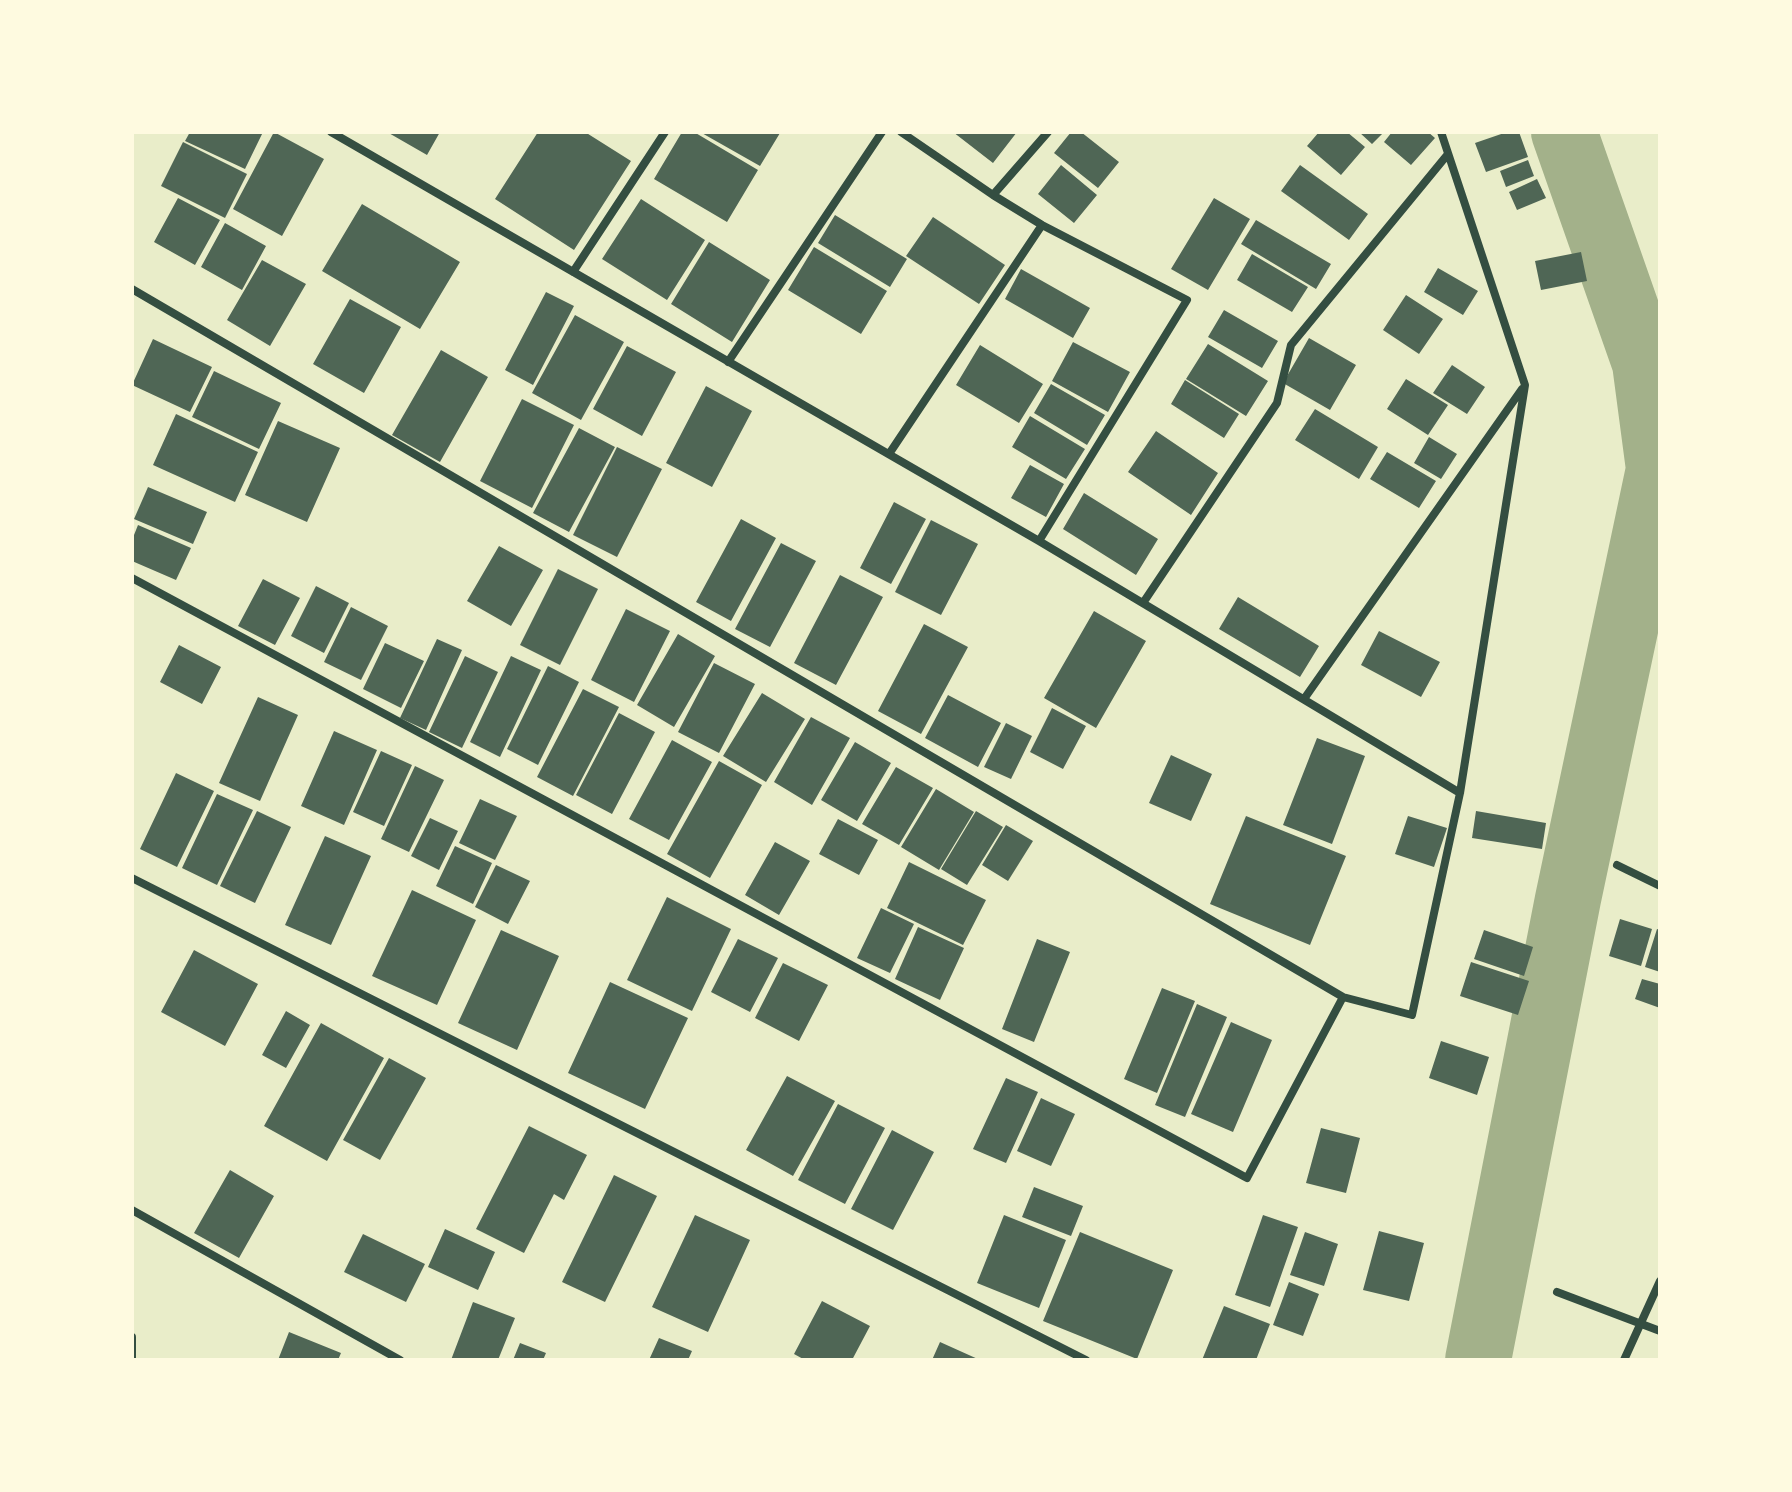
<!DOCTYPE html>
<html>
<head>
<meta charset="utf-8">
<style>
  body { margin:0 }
  #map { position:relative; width:1792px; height:1492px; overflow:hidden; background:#e9edc9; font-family:Montserrat,sans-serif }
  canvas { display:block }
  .frame { position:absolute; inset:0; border:134px solid #fefae0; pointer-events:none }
</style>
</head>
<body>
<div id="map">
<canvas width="1792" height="1492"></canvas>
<div class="frame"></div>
</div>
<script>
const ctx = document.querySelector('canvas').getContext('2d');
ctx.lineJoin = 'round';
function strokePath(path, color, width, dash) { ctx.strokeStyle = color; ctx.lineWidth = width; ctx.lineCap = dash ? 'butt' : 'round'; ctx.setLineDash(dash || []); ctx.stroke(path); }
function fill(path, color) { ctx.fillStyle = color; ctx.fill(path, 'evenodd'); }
strokePath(new Path2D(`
  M1478,1360L1568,899L1659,469L1645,363L1564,132`), '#a3b18a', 66);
fill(new Path2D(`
  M190,132H263L245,169L185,141Z
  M274,132L324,159L282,236L233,209Z
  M387,132H440L427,155Z
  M538,132H585L631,161L574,250L495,199Z
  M682,132H694L758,170L727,222L654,179Z
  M700,132H777L780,133L760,166Z
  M953,132H1017L993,163Z
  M1071,132H1081L1119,162L1098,188L1054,153Z
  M1319,132H1347L1365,147L1341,175L1307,146Z
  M1359,132H1384L1372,144Z
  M1392,132H1428L1435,138L1411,165L1384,142Z
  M1507,132H1519L1528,157L1486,172L1475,143Z
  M183,142L247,174L225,218L161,186Z
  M1528,160L1534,176L1506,187L1500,171Z
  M1061,165L1097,195L1074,223L1038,194Z
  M1300,165L1368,214L1349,240L1281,191Z
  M1537,179L1546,198L1517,210L1509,192Z
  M178,198L220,220L195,265L154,242Z
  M1214,198L1250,219L1208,290L1171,269Z
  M641,199L705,240L667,300L602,259Z
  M362,204L460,262L420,329L322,271Z
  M835,215L907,259L890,287L818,243Z
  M933,217L1005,265L979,304L906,256Z
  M1256,220L1331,264L1316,289L1241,244Z
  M225,223L266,246L242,290L201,267Z
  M709,242L770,280L732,342L671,304Z
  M814,247L887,291L861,334L788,290Z
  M1581,252L1587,281L1541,290L1535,261Z
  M1252,254L1308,287L1292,312L1237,280Z
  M262,260L306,284L270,346L227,320Z
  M1438,268L1478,291L1463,315L1424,292Z
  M1021,269L1090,308L1073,338L1005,299Z
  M546,292L574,306L533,385L505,370Z
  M1406,295L1443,319L1419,354L1383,330Z
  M350,299L401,327L364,393L313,364Z
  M1224,310L1278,341L1262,368L1208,337Z
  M575,315L624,342L581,420L532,393Z
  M1309,338L1356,365L1330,410L1283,383Z
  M153,339L212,367L190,412L132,385Z
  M1073,342L1130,372L1108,412L1052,381Z
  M1208,344L1268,381L1246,416L1186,379Z
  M980,345L1043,384L1019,423L956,385Z
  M627,346L676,372L642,436L593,409Z
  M441,350L488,377L440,462L392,435Z
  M1452,365L1485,387L1467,414L1433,393Z
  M214,371L281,403L259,449L192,417Z
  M1406,379L1448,405L1428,435L1387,409Z
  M1185,380L1239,414L1224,438L1171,404Z
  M1051,384L1105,415L1087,445L1034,413Z
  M706,386L752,411L712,487L666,463Z
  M522,399L574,425L532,508L480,481Z
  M1315,409L1378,447L1359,479L1295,440Z
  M176,414L258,452L235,502L153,465Z
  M1030,416L1085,449L1066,479L1012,447Z
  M278,421L340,448L307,522L245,495Z
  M579,428L615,447L569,532L533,513Z
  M1156,431L1218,473L1191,515L1128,472Z
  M1429,437L1457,454L1441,479L1414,463Z
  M617,447L662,469L617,557L573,535Z
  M1387,452L1436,481L1419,508L1370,479Z
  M1030,465L1064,484L1046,517L1011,498Z
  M148,487L207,512L193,544L134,519Z
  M1084,493L1158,539L1136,575L1063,529Z
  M894,502L926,519L891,584L860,568Z
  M741,519L776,538L731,621L696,602Z
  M931,520L978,544L941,615L895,592Z
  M138,525L191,548L176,580L132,561V540Z
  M781,543L816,561L770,647L735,629Z
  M499,546L543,570L511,626L467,601Z
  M558,569L598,589L560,665L520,645Z
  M840,575L883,597L836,685L794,663Z
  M263,579L300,598L275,645L238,626Z
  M316,586L349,603L324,653L291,636Z
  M1238,597L1319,646L1300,677L1219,629Z
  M351,607L388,626L361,680L324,662Z
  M626,609L670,631L634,702L591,680Z
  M1094,611L1146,641L1096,728L1044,698Z
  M924,624L968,647L921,734L878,711Z
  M1379,631L1440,662L1421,697L1361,665Z
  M678,634L715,656L674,727L637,705Z
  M437,639L462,650L426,730L400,718Z
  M385,643L424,661L401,708L363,689Z
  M179,645L221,667L202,704L160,682Z
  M465,656L498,672L462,748L429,732Z
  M511,656L541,670L500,757L470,742Z
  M714,663L755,684L719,753L678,732Z
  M548,666L579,682L538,765L507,749Z
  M583,689L619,707L573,796L537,777Z
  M762,693L805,719L766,782L723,756Z
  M948,695L1001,723L978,767L925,738Z
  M258,697L298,715L260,801L219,783Z
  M1052,708L1086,726L1063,769L1030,752Z
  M619,713L655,732L612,814L576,795Z
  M811,717L850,738L812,805L774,782Z
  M1006,723L1032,736L1011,779L984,767Z
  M334,731L377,750L344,825L301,806Z
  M1317,738L1365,756L1332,844L1283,825Z
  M672,740L712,762L669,840L629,819Z
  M855,742L891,763L857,821L821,800Z
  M381,751L412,765L384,826L353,812Z
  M1171,755L1212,774L1191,821L1149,803Z
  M719,761L762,785L710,878L667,854Z
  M415,766L444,780L409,852L381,839Z
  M896,767L933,788L899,845L862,824Z
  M176,773L214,791L177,867L140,849Z
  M936,789L974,812L939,870L901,847Z
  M217,794L253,810L217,885L182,868Z
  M480,799L517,816L495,860L459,843Z
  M257,811L291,827L255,903L220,886Z
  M976,811L1003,827L967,885L941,869Z
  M1476,811L1546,823L1542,849L1472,838Z
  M1246,816L1346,856L1310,945L1210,904Z
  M1408,816L1447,828L1434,867L1395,854Z
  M430,818L458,831L439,870L411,856Z
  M838,819L878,840L859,875L819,854Z
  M1006,825L1033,841L1008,881L982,865Z
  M325,836L371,856L331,945L285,925Z
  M775,842L810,861L779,915L745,895Z
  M455,846L492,863L473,904L436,886Z
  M909,862L986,900L963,945L887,908Z
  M496,865L530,881L508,924L475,907Z
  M412,890L476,920L437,1005L372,976Z
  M667,897L731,929L692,1011L627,980Z
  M881,908L914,924L890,973L857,958Z
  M1620,919L1652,929L1641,966L1609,956Z
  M918,927L964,948L940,1000L895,979Z
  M1657,929L1660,930V972L1645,967Z
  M501,930L559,956L517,1050L458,1023Z
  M1484,930L1533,947L1524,976L1474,959Z
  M738,939L778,958L750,1012L711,992Z
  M1037,939L1070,952L1034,1042L1002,1029Z
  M194,950L258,984L225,1046L161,1012Z
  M1471,962L1529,981L1518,1015L1460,996Z
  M783,963L828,985L799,1041L755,1018Z
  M1642,979L1660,984V1008L1635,999Z
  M610,982L688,1018L645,1109L568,1073Z
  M1162,988L1195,1001L1157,1093L1124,1079Z
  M1197,1004L1227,1017L1185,1117L1155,1105Z
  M286,1011L310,1025L286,1068L262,1055Z
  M1231,1022L1272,1040L1233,1132L1191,1114Z
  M321,1023L384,1058L327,1161L264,1126Z
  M1441,1041L1489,1057L1477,1095L1429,1078Z
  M389,1058L426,1078L380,1160L343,1140Z
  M787,1076L835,1101L793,1176L746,1150Z
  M1006,1078L1038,1092L1006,1163L973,1149Z
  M1041,1098L1075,1114L1051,1166L1017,1151Z
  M838,1104L885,1128L845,1204L798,1180Z
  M529,1126L587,1155L564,1200L554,1194L524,1253L476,1229Z
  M1321,1128L1360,1138L1346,1193L1306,1183Z
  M892,1130L934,1152L893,1230L851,1209Z
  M230,1170L274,1196L239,1258L194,1233Z
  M614,1175L657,1196L605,1302L562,1282Z
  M1034,1187L1083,1206L1071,1236L1022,1217Z
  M695,1215L750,1240L708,1332L652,1307Z
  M1004,1215L1066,1240L1039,1308L977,1283Z
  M1263,1215L1298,1227L1270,1307L1235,1295Z
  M445,1229L495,1252L478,1290L428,1267Z
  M1379,1231L1424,1243L1409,1301L1363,1290Z
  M1080,1232L1173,1270L1137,1359L1043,1321Z
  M1305,1232L1338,1244L1324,1286L1290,1275Z
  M363,1234L425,1264L406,1302L344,1272Z
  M1289,1282L1319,1294L1303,1336L1273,1325Z
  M822,1301L870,1326L852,1360H805L794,1354Z
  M473,1302L515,1318L498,1360H451Z
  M1224,1306L1270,1324L1256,1360H1202Z
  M289,1332L341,1353L338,1360H278Z
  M659,1338L692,1351L688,1360H649Z
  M940,1342L980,1360H932Z
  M520,1343L546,1353L543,1360H513Z`), '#4f6655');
strokePath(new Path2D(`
  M331,132L1039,541L1460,793
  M901,132L993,195L1042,225L1187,300L1039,541
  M993,195L1048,132
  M573,272L665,132
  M132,289L1343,997L1412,1015L1460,793L1525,385L1441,132
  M728,362L882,132
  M889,454L1042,225
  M132,578L1247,1178L1343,997
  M1143,603L1277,403L1291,345L1448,154
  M1304,699L1522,389
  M1617,865L1660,886
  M132,878L1086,1360
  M132,1210L400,1360
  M1557,1292L1660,1331
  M132,1337V1360
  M1624,1360L1660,1281`), '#344e41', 8);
</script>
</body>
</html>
